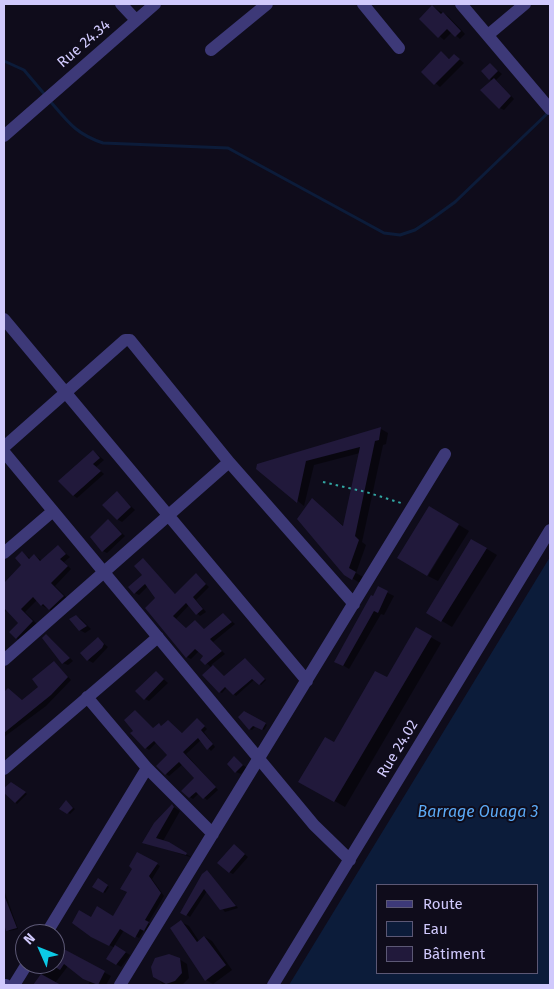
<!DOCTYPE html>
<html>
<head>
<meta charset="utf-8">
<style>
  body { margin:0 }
  #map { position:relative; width:554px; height:989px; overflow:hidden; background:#0f0c1b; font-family:"Fira Sans",sans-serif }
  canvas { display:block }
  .frame { position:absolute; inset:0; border:5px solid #d0c9fc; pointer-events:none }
  .legend { position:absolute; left:376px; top:884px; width:162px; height:90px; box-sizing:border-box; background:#0f0c1b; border:1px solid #5c5875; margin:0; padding:6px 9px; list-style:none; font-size:15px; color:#d0c9fc }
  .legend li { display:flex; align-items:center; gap:10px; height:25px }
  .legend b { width:25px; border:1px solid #5c5875 }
  .north { position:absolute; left:15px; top:924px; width:50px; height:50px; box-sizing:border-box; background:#0f0c1b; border:1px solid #5c5875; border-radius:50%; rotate:314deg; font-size:14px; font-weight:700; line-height:20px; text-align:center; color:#d0c9fc }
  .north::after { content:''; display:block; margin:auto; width:18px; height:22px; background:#0ccae6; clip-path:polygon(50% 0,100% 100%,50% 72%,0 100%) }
</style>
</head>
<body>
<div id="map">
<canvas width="554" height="989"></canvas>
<div class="frame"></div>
<ul class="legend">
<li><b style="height:6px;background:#3d3978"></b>Route</li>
<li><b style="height:14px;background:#0c1c3a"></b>Eau</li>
<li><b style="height:14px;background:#21193b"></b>Bâtiment</li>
</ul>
<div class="north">N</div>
</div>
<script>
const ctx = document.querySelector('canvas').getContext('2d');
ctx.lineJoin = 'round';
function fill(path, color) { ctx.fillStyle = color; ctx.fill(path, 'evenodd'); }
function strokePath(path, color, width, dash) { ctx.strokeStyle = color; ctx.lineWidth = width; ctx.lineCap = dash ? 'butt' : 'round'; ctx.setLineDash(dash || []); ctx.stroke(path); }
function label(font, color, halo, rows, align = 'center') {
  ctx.font = font + ' "Fira Sans",sans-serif'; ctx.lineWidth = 4; ctx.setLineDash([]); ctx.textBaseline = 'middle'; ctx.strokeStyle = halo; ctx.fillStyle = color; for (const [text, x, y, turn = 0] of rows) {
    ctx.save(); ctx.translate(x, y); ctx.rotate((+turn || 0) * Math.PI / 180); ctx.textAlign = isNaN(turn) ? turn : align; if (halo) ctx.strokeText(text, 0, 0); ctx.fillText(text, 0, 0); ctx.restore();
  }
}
fill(new Path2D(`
  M550,557V985H289ZM378,885H538V973H378Z`), '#0c1c3a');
fill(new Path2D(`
  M433,7L448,16L465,34L460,39L452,32L444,40L421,19Z
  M441,53L450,59L454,55L464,63L440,87L422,72Z
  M490,64L502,74L496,80L514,99L504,110L500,108L493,81L490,79Z
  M381,429L388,433L386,444L383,445L362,542L366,545L356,573L363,577L360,583L345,574L312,500L344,526L360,453L314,465L304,506L257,468Z
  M93,451L104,460L96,467L104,474L77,498L73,495Z
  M117,493L135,510L122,522L117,519Z
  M109,521L125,536L107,553L103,551Z
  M459,525L469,531L438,581L428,576Z
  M472,540L497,555L452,627L427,612Z
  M58,547L70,557L64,562L71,569L55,586L68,599L54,612L41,605L37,600L25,612L37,624L21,641L16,638L19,623L7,610L4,613V584L23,565L22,553L31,559L34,555L42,561Z
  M143,560L176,595L196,575L209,587L196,600L206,612L200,616L189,605L176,619L187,629L195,621L205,630L227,617L235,624L213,642L225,654L211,665L224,677L247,661L266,680L261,685L255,679L236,696L227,687L222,693L220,692L212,668L202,659L205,656L199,651L191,659L187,657L166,632L157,598L148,586L139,595L135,593L144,575Z
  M378,588L394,596L384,615L381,614L349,669L336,661Z
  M76,616L81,619L91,629L85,633L80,630Z
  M416,629L441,643L345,807L300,781L334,744L387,679Z
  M46,636L51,639L73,661L68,665L63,663Z
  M98,639L108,647L93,663L88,660Z
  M54,662L71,680L46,706L4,737V694L8,689L23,701L40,687Z
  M160,676L168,683L149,701L145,699Z
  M244,712L267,725L264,730L256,726L252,730L250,729L240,717Z
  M200,722L207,729L204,732L215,747L211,751L201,740L186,754L218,790L207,800L199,793L193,799L190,797L196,779L183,764L169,776L166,774L169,755L157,742L149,750L146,748L154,729L159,725L163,727L171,723L183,734Z
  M234,758L247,768L241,774L236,772Z
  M11,783L27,794L17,804L4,791Z
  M68,803L75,809L70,814L61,808Z
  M172,806L180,811L163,841L193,858L144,842Z
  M234,845L248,857L233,874L229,872Z
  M137,853L160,866L152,879L164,896L148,923L151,925L148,932L144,930L139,938L124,930L114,946L130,955L121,967L108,959L115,948L92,936V919L114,917L128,892Z
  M207,871L238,908L225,912L207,891L190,917L182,912Z
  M98,880L109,887L105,893L94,886Z
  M4,890L18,929L9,931L4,920Z
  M181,922L189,926L199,941L205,937L212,941L232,970L213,984L206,980Z
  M60,949L111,976L106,985H88L90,981L68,966L55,983L59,985H35L48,964H55V953L57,954Z
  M179,959L187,964L189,978L182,985H163L153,972Z`), '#0007');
strokePath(new Path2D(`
  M4,61L24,70L46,96
  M50,101C68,122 76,134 103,143L228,148L384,233L400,235L415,230L433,218L455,202L550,111`), '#0c1c3a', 3);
fill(new Path2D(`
  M432,5L441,14L443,12L461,31L455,37L447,29L438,38L419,19Z
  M441,51L449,59L454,54L460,59L434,85L421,72Z
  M490,63L498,71L489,80L481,71Z
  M494,78L511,96L499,109L480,90Z
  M381,427L379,440L375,441L355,536L359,540L349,568L356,572L352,580L344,575L297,519L312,498L343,526L360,447L306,461L297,503L256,469L257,464Z
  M93,450L100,458L93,464L101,471L73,496L58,481Z
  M117,491L131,507L117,520L102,505Z
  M429,506L459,524L427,576L397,558Z
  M108,519L122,534L102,552L90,537Z
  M471,539L487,548L441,622L426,613Z
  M58,545L66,554L60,559L68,566L51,583L64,596L49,610L43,604L41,606L33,597L21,609L33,621L16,639L9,632L18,623L4,608V583L21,565L15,558L22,551L29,559L34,554L40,561Z
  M143,558L175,594L196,573L206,584L193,597L203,609L196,615L186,603L173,616L186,628L195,620L204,629L223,613L232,622L210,639L222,651L205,665L200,660L203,656L195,649L186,658L145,608L155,598L145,584L134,594L128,587L142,575L134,566Z
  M378,586L388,591L378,613L374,611L343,666L334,662L371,595L373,596Z
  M76,615L87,626L79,631L69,619Z
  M416,627L432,636L334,802L298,782L325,737L334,742L375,671L387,677Z
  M46,634L70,658L62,664L42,638Z
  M98,637L104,644L102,648L87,661L80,653Z
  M245,658L265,679L259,685L252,679L233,695L225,687L219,693L202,675L213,665L224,676Z
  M54,661L68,677L51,695L4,733V692L8,688L22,700L38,687L32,679Z
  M156,671L164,679L144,700L135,691Z
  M135,710L153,728L159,723L161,726L168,720L182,733L197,718L205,726L201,730L213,744L207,750L198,738L183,752L216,787L203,799L196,792L189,798L181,791L194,778L179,762L165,775L156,766L167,755L154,741L145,749L130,733L133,731L124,720Z
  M244,711L266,723L262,730L253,726L249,730L238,717Z
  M234,756L243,765L235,773L227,764Z
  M11,782L26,792L15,803L4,793V788Z
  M66,800L73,808L67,814L59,809Z
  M172,804L174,807L156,838L169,842L187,853L186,855L142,843L154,823Z
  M234,844L245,854L229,873L217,863Z
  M137,852L158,863L149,876L161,893L145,920L149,922L144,931L140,929L135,938L120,929L109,946L91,937L72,923L79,910L91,917L97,906L113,916L127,892L120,889L132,869L129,866Z
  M207,870L236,906L220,910L204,889L186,916L180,913L202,874Z
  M98,878L108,885L103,893L92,887Z
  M4,895L17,928L6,931L4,924Z
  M181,920L197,942L204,936L226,965L205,981L170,928Z
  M115,945L126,952L116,965L106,959Z
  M60,947L105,971L98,985L83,979L64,964L60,970L55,967V955Z
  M169,954L180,958L182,973L175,981L166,984L153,977L151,967L155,958Z
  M41,974L61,985H33Z`), '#21193b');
strokePath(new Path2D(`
  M323,482L366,492L401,503`), '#32a7a3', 2, [2.5, 4]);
strokePath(new Path2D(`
  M121,4L136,20
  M363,4L399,48
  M461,4L550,109
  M488,35L525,4
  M211,50L267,4
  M4,136L155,4
  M4,319L307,681
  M4,447L125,340H130L229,462L354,604
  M4,452L314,825L350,860
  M4,553L53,511
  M4,660L229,462
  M87,697L147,768L213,834
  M4,769L158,637
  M46,934L147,768
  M4,985H6
  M14,985L27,964
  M120,985L445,454
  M273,985L550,530`), '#3d3978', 12);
label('15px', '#d0c9fc', '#0f0c1b', [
  ["Rue 24.34",84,44,-41],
  ["Rue 24.02",398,749,-59]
]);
label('italic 16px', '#5cabf7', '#0f0c1b', [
  ["Barrage Ouaga 3",478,813]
]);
</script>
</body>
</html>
